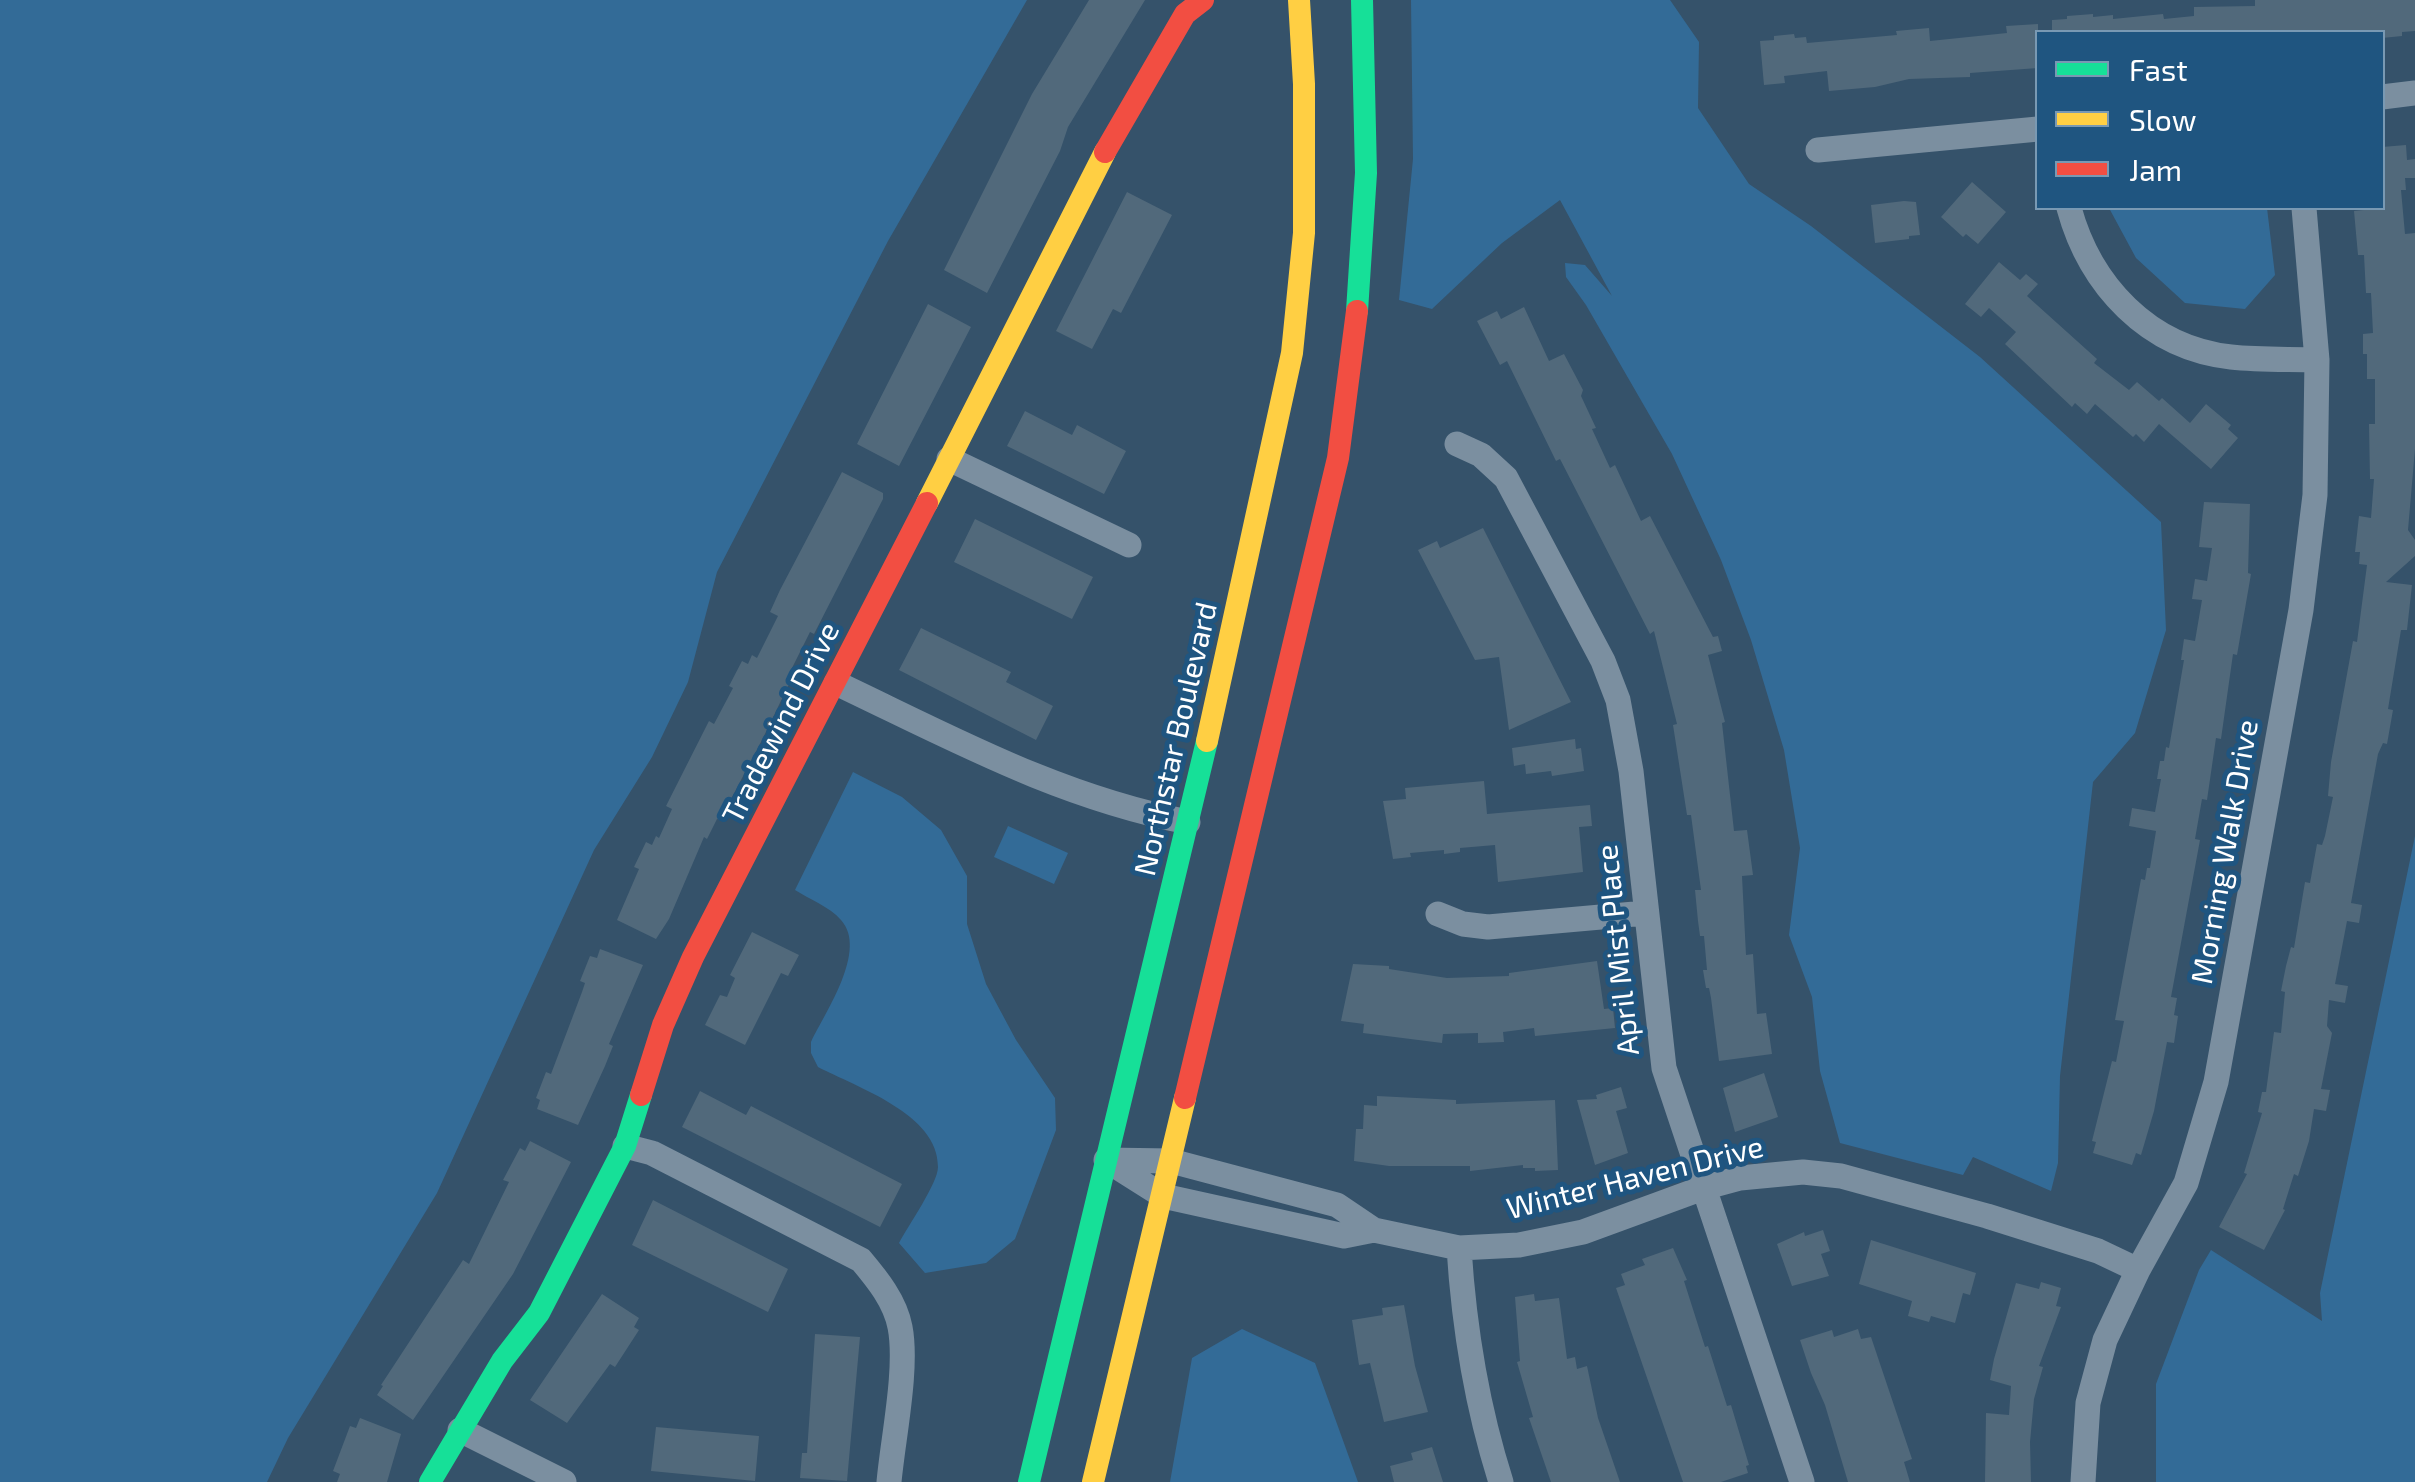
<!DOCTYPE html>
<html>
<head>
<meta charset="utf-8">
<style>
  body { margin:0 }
  #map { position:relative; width:2415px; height:1482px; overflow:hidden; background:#35526a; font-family:"Exo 2",sans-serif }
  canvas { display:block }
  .legend { position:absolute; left:2035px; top:30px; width:350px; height:180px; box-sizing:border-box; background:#1f5580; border:2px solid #7999b3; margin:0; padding:12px 18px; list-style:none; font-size:30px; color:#fff }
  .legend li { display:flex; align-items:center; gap:20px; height:50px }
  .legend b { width:50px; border:2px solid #7999b3 }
</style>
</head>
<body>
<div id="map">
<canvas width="2415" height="1482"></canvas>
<ul class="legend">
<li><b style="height:12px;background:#16e098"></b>Fast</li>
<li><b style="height:12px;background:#ffcf43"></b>Slow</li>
<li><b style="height:12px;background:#f24e42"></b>Jam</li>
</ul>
</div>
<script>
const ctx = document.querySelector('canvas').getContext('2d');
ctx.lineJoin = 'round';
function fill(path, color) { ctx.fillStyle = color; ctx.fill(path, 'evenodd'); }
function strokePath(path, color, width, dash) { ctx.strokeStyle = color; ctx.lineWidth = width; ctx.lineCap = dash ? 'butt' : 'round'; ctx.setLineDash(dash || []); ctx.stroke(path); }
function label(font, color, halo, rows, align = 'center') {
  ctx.font = font + ' "Exo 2",sans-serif'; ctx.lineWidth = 10; ctx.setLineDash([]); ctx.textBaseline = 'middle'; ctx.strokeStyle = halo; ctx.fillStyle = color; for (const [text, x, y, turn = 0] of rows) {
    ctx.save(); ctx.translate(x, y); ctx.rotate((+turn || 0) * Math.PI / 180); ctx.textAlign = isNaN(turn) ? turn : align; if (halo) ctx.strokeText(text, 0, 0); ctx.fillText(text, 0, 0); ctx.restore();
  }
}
fill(new Path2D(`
  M0,0H1027L888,241L717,572L688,682L652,757L594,850L437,1193L288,1438L267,1482H0Z
  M1411,0H1670L1699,42L1698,108L1749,184L1811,226L1980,357L2161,522L2166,630L2135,733L2093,782L2060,1076L2058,1163L2051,1191L1973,1157L1963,1175L1840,1143L1820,1071L1812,997L1789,935L1800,848L1784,750L1751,640L1721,560L1672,454L1586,305L1566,277L1565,263L1585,265L1612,296L1560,200L1502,243L1432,309L1399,300L1413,159Z
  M2109,208H2267L2275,275L2245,309L2185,303L2136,258Z
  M853,772L902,797L941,830L967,876V924L986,984L1016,1040L1055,1098L1056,1130L1015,1239L986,1263L925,1273L899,1243C908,1226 938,1183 938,1167C939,1114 856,1087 818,1067L811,1053V1042C826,1011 868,950 841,920C830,907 809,899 795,890Z
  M1008,826L1068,853L1054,884L994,857Z
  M2415,836V1482H2156V1384L2199,1270L2211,1250L2322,1321L2320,1293Z
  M1242,1329L1315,1363L1358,1482H1170L1192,1358Z`), '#336b97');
fill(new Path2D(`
  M1089,0H1145L1068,127L1060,151L987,293L944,270L1032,94Z
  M2255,0H2415V31L2402,32V36L2382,38V32H2052V20L2067,19V16L2093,14V17L2113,15V19L2163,14L2164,19L2194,16V7L2255,6Z
  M2038,24V68L1970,73V77L1909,79L1875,87L1829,91L1827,71L1784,76L1785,83L1764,85L1760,41L1774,40V36L1794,34L1795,38L1806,37L1807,43L1897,35L1896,31L1929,28L1930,41L2007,33L2006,26Z
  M2406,145L2407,160L2415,159V178H2405L2406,190H2401L2405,234L2415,233V449L2408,530L2415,540V556L2386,582L2412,585L2407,630H2401L2388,709L2393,710L2387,744L2383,743L2378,754L2351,903L2362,905L2359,923L2347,921L2335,984L2348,986L2345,1003L2329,1000L2327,1026L2332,1033L2321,1089L2330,1090L2326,1111L2314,1109L2309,1141L2298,1176L2294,1174L2283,1209L2285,1210L2264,1250L2219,1227L2247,1174L2244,1173L2262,1113L2258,1112L2262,1092H2266L2274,1032L2281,1033L2285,992L2281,991L2286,966L2291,947L2294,948L2305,882L2310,883L2317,844L2322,845L2325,836L2333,797L2328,796L2331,762L2353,641L2357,642L2367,565L2359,564L2360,552H2355L2359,516L2371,518L2374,479H2370L2369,424H2375V379H2367V354H2363V334L2373,333L2371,293H2366L2364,255H2358L2354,211L2382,208V147Z
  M1972,182L2006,212L1978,244L1966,234L1963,237L1941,217Z
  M1127,192L1172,215L1121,313L1113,309L1092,349L1056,331Z
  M1904,201L1916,202L1920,235L1909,236V239L1875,243L1871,205Z
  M1999,262L2020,280L2026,274L2038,284L2027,296L2097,359L2094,363L2129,390L2137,382L2159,401L2162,398L2190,423L2206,404L2231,425L2228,429L2238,438L2211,469L2159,424L2144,442L2136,434L2133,437L2095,404L2087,414L2075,403L2072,407L2005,344L2016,332L1989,308L1981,317L1965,304Z
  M928,304L971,327L899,466L857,444Z
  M1524,307L1549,361L1564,354L1583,390L1581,396L1596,428L1592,429L1610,468L1615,465L1641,521L1650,516L1713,637L1718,636L1722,651L1708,655L1725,722L1722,723L1734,831L1747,830L1753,875L1742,876L1746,955L1753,954L1757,1014L1766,1013L1772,1054L1719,1061L1711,998L1709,988H1706L1703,970H1707L1704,936H1700L1698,921L1695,890H1701L1691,815H1687L1673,725L1677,724L1654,631L1650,634L1560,459L1556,461L1507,361L1500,365L1477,321L1497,311L1501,319Z
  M1025,411L1072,435L1077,425L1126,451L1104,494L1007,446Z
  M842,472L883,493V499L814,634L810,632L789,674L793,676L762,740L720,820L717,819L707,839L704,837L669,919L656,939L617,920L639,869L634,867L646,842L652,845L656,836L659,838L672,809L666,806L709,721L714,724L733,688L729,686L742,661L748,664L752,655L757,658L778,616L770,612L780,590Z
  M2204,502L2250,504L2248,573L2251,574L2237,655L2233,654L2221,739L2216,738L2207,800L2202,799L2195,839L2200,840L2171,997L2177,998L2174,1015L2178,1016L2174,1043L2167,1042L2154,1111L2141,1155L2136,1153L2132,1165L2093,1153L2096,1142L2092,1141L2112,1061L2116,1062L2124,1021L2115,1020L2141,879L2145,880L2147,868H2150L2156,831L2129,826L2132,808L2155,812L2161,779H2157L2160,761H2164L2166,747L2169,748L2184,660H2181L2184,639L2195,641L2202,600L2192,599L2195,579L2207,581L2212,548L2199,547Z
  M975,519L1093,577L1072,619L954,562Z
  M1483,528L1571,702L1509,730L1499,657L1475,660L1418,550L1437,541L1440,548Z
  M921,628L1011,672L1006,682L1053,706L1036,740L899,670Z
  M1575,739L1576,749L1581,748L1584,771L1552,776L1551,771L1526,774L1525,764L1514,766L1512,748Z
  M1484,781L1487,814L1590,805L1592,826L1579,827L1583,872L1498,882L1495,845L1460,848V852L1444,854V850L1410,853L1411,857L1393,859L1383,801L1406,799L1405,788Z
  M752,932L799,955L788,976L781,973L745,1045L705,1025L720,995L727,997L735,978L730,975Z
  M600,949L643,965L609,1044L613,1046L605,1066L578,1125L537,1109L540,1100L536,1098L546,1072L551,1074L582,992L585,983L580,981L590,956L597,958Z
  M1597,961L1604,1009L1613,1008L1615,1028L1535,1036L1534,1028L1503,1032L1504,1042L1478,1043V1033L1443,1034L1442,1043L1363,1033L1364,1024L1341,1021L1353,964L1389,966V969L1447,978L1509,976V973Z
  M1764,1073L1778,1117L1735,1132L1723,1088Z
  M1621,1087L1627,1108L1616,1111L1628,1153L1595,1165L1577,1100L1597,1099L1596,1095Z
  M700,1091L746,1115L751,1106L902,1184L880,1227L682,1127Z
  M1377,1096L1456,1100V1104L1555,1100L1558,1170L1535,1171V1168H1523V1165L1470,1171V1166H1389L1354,1161L1356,1129H1363L1364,1105L1377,1106Z
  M530,1141L571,1162L513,1274L413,1420L377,1395L383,1386L381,1385L463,1260L469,1264L509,1182L503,1180L520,1148L525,1151Z
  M653,1200L788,1269L768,1312L632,1245Z
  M1823,1230L1830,1251L1821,1254L1829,1276L1792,1286L1777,1244L1804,1232L1805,1236Z
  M1871,1240L1976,1273L1970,1295L1963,1293L1955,1323L1931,1316L1929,1322L1908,1316L1912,1301L1859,1284Z
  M1673,1248L1687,1280L1684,1281L1705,1347L1708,1346L1727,1406L1731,1405L1749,1465L1746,1466L1748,1473L1721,1482H1683L1616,1288L1625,1285L1621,1274L1645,1265L1642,1259Z
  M2041,1282L2061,1288L2056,1306L2061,1307L2039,1366L2043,1367L2034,1399L2030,1442L2031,1482H1985L1986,1413L2009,1415L2011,1386L1990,1380L1994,1359L2016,1283L2039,1289Z
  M602,1294L639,1318L634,1327L639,1330L615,1367L610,1364L567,1423L530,1400Z
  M1534,1294L1535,1301L1559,1298L1567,1359L1575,1357L1577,1369L1587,1366L1598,1418L1620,1482H1551L1529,1418L1533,1417L1517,1362L1520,1361L1515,1297Z
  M1404,1305L1415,1366L1428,1412L1384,1422L1370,1363L1359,1365L1352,1320L1383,1315L1382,1308Z
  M1858,1329L1861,1339L1871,1337L1912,1459L1904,1462L1910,1482H1848L1825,1405L1811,1373L1800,1340L1832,1330L1834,1337Z
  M815,1334L860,1337L847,1481L800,1478L802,1453H807Z
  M360,1418L401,1434L387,1482H337L340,1474L333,1471L350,1426L356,1428Z
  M656,1427L759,1436L755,1481L651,1471Z
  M1432,1447L1443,1482H1394L1390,1466L1413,1460L1411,1453Z`), '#51697b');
strokePath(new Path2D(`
  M2382,97L2415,93
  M1818,150L2038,129
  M2069,208C2090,285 2148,348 2231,357C2259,360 2288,359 2317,360
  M1457,444L1481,455L1506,478L1603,661L1618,700L1631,771L1664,1068L1802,1482
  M949,459L1129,545
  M836,683C954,739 1059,797 1188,822
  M1438,914L1463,924L1488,927L1646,913
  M625,1146L652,1153L861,1260C877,1279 895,1301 900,1327C908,1368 893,1438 889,1482
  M1106,1160L1171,1161L1337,1205L1374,1230L1459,1248L1519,1245L1583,1232L1703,1188L1740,1178L1803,1172L1841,1176L1987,1216L2098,1251L2138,1270
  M1106,1160L1163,1196L1344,1236L1374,1230
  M1459,1248C1464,1327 1477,1407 1501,1482
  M460,1430L564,1482
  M2083,1482L2088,1403L2105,1340L2138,1270L2186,1183L2216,1082L2301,610L2315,495L2317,360L2304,208`), '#7b8fa0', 25);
strokePath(new Path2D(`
  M1357,311L1366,173L1362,0
  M430,1482L502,1361L539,1313L625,1146L641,1095
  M1029,1482L1207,741`), '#16e098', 22);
strokePath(new Path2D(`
  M927,503L1105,152
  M1207,741L1292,353L1304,233V84L1299,0
  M1093,1482L1185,1098`), '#ffcf43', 22);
strokePath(new Path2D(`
  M1105,152L1185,14L1203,0
  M641,1095L663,1025L693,957L927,503
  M1185,1098L1338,458L1357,311`), '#f24e42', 22);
label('30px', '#fff', '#1f5580', [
  ["Tradewind Drive",781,723,-63],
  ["Northstar Boulevard",1176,739,-77],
  ["Morning Walk Drive",2225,852,-80],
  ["April Mist Place",1618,950,-96],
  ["Winter Haven Drive",1635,1178,-14]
]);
</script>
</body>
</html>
